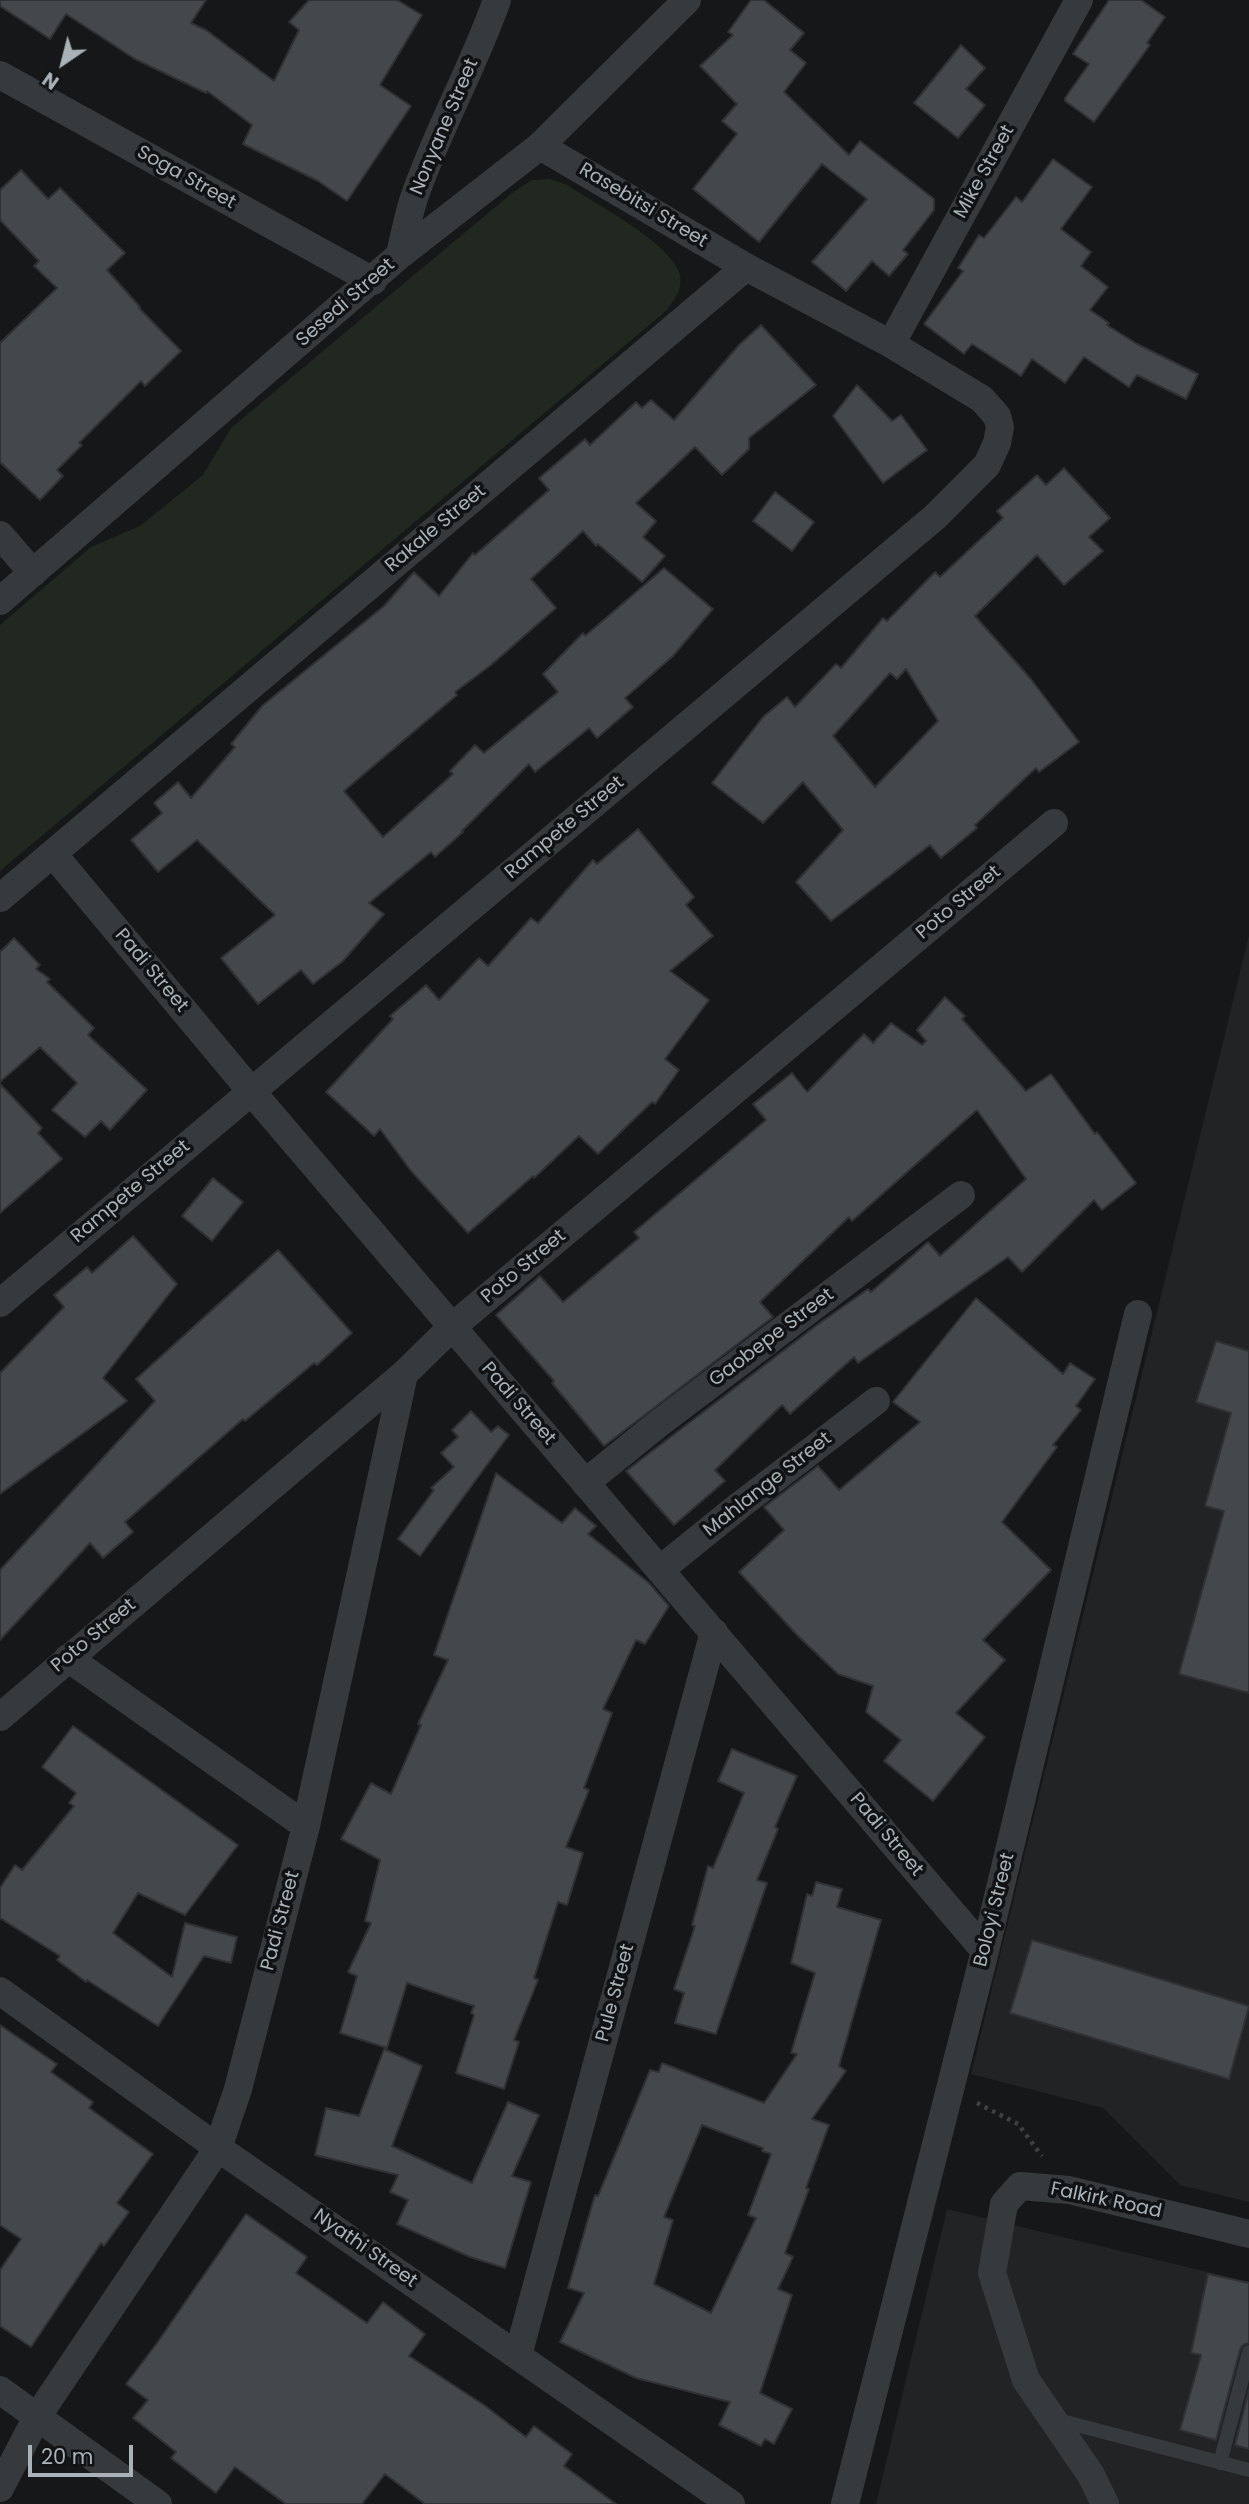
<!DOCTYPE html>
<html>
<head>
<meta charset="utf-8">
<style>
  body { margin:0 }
  #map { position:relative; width:1249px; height:2504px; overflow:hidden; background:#161718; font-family:Poppins,sans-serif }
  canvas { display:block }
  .north { position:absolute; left:28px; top:28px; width:70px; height:70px; -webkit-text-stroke:5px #111213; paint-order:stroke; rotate:215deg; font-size:19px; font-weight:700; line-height:28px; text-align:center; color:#a8b2b8 }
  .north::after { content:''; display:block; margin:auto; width:24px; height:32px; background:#a8b2b8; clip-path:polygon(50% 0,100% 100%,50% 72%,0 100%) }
  .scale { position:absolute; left:28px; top:2445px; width:105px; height:32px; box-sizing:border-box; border:4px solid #a8b2b8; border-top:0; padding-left:9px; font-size:21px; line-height:24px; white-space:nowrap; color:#a8b2b8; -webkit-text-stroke:5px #111213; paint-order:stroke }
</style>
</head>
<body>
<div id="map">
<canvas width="1249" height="2504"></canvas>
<div class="north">N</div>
<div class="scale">20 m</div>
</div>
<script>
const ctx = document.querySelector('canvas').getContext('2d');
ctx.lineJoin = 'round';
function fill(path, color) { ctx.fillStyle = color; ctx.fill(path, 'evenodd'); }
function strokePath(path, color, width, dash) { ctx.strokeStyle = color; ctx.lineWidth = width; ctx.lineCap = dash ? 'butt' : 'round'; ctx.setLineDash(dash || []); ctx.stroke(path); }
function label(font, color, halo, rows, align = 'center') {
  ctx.font = font + ' Poppins,sans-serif'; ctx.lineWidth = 7; ctx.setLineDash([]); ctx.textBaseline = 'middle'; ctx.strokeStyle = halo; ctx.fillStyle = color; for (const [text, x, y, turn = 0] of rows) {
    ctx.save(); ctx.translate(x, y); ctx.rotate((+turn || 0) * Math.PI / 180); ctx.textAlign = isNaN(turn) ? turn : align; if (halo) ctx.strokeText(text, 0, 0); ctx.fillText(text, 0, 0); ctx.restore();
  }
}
fill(new Path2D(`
  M1249,935V2202L1180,2185L1103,2108L971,2074Z
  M947,2209L1249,2282V2504H876Z`), '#222325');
fill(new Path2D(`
  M550,179L567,185C595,204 672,243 680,275C683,289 674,300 667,310L0,871V625L91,547L140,526L203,475L231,428L512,193L532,180Z`), '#212820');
const building = new Path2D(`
  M0,0H206L191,23L206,30L274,81L299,30L289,22L309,0H397L422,15L380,85L411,106L347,201L318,181L243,144L252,125L207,91L206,93L135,59L66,14L50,39L0,6Z
  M751,0H764L804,33L790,50L806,63L784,92L849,155L860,141L934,199V210L903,250L908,254L889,276L872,261L846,291L812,262L867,199L822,164L759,242L693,189L737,134L722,121L737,104L700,66L733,35L728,32Z
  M1109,0H1141L1165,17L1147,43L1150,45L1094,122L1065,101V98L1089,64L1073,54Z
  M961,45L985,68L966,89L985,105L958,138L914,103Z
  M1053,159L1092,187L1061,229L1091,252L1081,266L1108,287L1090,310L1109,323L1107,325L1137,344L1198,374L1186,399L1137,375L1129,387L1084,357L1065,383L1032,359L1021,376L972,344L964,354L924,324L963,271L958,268L979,235L984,238L1016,197L1022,202Z
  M21,170L48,199L60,188L125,253L107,270L140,307L139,308L181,351L145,386L141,381L79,443L82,445L57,470L63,476L40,500L0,462V343L57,288L34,266L39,261L0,220V190Z
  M761,325L816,385L749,438V449L722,475L695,447L636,503L656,521L643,537L665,556L642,582L598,544L596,546L583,531L531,579L556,608L491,665L455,692L457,695L344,791L383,837L453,774L450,771L475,745L484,753L558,692L543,674L583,633L585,636L664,568L713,609L673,656L625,698L633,707L597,738L589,728L535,772L529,764L462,831L463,832L435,857L431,852L369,903L384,914L343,961L313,984L301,970L258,1004L221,958L275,915L197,840L158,872L131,840L162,813L154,803L178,782L191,798L235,747L231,744L262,706L384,606L414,572L439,596L473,553L475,555L549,490L539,478L585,439L590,445L636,402L642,408L651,400L674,420L739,345Z
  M857,385L892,421L901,415L927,450L883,483L833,416Z
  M1064,468L1110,518L1089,537L1103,551L1064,585L1037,555L975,616L1030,678L1079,742L1039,772L1036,768L975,825L977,828L941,858L930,845L831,921L796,882L843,830L803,782L763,823L712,783L763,717L787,697L795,707L836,664L841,668L883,618L887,621L935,572L940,577L1003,518L997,511L1037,475L1046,485ZM906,669L938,721L875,787L833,736L890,673L897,679Z
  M775,492L814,522L792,551L753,521Z
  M638,829L694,897L686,905L713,936L670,971L709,1000L665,1059L679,1070L655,1104L652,1102L598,1154L579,1136L534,1178L533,1176L468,1233L411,1171L380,1129L374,1136L326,1092L393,1019L390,1016L426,985L439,1000L479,958L488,966L531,918L538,923L593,860L597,864Z
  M14,938L40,965L36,969L50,979L47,982L94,1028L88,1035L147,1090L110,1130L101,1121L85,1137L52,1110L77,1083L40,1047L0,1082V952Z
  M945,997L965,1016L962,1019L1026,1091L1051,1074L1095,1134L1097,1132L1136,1183L1102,1210L1094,1200L1022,1272L1008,1257L858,1363L854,1357L790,1414L782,1405L715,1470L725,1481L674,1525L626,1471L817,1325L868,1289L871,1292L928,1242L940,1256L1026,1179L977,1110L852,1221L849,1217L760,1302L773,1317L604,1446L552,1383L554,1381L496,1315L540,1276L563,1302L639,1238L634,1232L766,1120L753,1104L792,1073L807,1092L864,1034L873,1043L891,1023L922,1045L926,1041L917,1030Z
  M0,1084L42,1128L38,1133L62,1159L0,1213Z
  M213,1178L243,1202L212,1241L182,1216Z
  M133,1236L177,1284L103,1378L127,1401L0,1494V1373L64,1307L54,1295L87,1267L92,1273Z
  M278,1250L352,1333L317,1365L314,1363L245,1421L243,1419L125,1522L133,1532L103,1558L90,1543L0,1640V1570L155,1401L136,1379Z
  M976,1298L1063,1374L1070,1363L1095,1379L1076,1406L1081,1410L1053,1445L1057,1447L1002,1522L1051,1570L983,1640L1005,1660L956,1713L985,1737L933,1801L884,1761L901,1740L866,1712L873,1686L838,1674L798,1636L739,1572L784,1530L764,1507L818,1466L839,1490L920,1422L893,1402Z
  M1216,1341L1249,1351V1693L1179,1674L1224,1511L1205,1506L1231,1413L1196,1402Z
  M471,1411L491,1432L498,1426L509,1435L420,1556L398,1539L434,1490L431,1488L454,1467L441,1453L458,1437L452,1430Z
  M496,1473L562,1523L575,1508L596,1526L588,1534L649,1583L669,1606L645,1644L636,1640L603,1709L612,1713L584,1788L589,1790L566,1847L583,1853L567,1905L558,1902L534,1978L538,1980L514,2040L519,2042L504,2089L456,2073L474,2015L471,2013L474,2006L407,1983L387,2048L340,2033L357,1976L348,1972L371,1923L365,1921L380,1860L341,1839L371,1783L391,1794L421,1725L418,1724L448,1660L434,1655Z
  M73,1726L238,1845L185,1915L138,1893L113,1933L172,1977L185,1923L237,1937L231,1963L204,1956L158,2026L87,1980L86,1982L57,1960L60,1956L0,1918V1888L15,1865L22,1870L74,1806L69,1803L76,1793L42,1767Z
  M732,1749L797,1776L775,1827L778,1829L757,1880L767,1883L716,2034L675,2023L684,1993L674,1989L695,1926L692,1925L708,1866L713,1868L744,1793L718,1781Z
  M816,1882L842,1889L837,1907L881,1920L839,2066L846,2071L812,2119L829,2125L806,2188L809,2189L785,2253L793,2257L778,2289L792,2295L760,2393L792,2409L774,2444L765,2439L761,2446L719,2425L730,2402L636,2378L560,2342L584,2293L568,2288L595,2195L598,2196L650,2070L659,2072L662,2063L764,2103L797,2054L791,2053L815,1973L791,1963L807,1894L812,1896ZM702,2125L763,2148L762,2151L771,2154L748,2215L756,2218L711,2313L654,2284L673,2220L664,2217Z
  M1032,1940L1249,2006L1229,2079L1010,2013Z
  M0,2025L57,2064L51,2072L93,2102L89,2108L153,2154L117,2203L129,2212L104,2246L101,2243L31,2347L0,2326V2270L21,2239L0,2225Z
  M384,2049L422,2066L392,2146L472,2183L508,2102L539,2115L512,2176L531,2182L505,2268L470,2257L397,2224L408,2200L390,2192L398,2175L315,2155L326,2108L359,2116Z
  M246,2214L307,2257L296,2273L367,2323L383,2302L425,2334L409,2356L484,2405L526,2437L534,2426L572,2454L564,2466L616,2504H425L385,2474L362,2504H286L235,2467L216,2493L171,2458L176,2452L133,2418L148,2400L126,2384L157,2343Z
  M1208,2274L1249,2283V2343L1243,2345L1240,2350L1216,2440L1180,2430L1201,2355L1191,2353Z
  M1249,2390V2449L1235,2445Z`);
fill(building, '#45484b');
strokePath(building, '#303134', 2);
strokePath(new Path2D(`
  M977,2103L1018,2124L1042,2156`), '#3d4144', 4.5, [3.5, 5]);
strokePath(new Path2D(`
  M1054,2419L1249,2470
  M1220,2463L1249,2352`), '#373a3d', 14);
strokePath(new Path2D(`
  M0,75L373,281
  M400,255C404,236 408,217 414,198C437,131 473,68 497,0
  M891,344L1079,0
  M0,535L33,573
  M0,601L400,255L540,146L687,0
  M53,854L251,1091L985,1951
  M0,898L746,267
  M0,1303L935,517L987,465L997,443L1000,427L997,416L982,399L891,344L746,267L540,146
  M585,1483L658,1424L961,1195
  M661,1569L739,1506L876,1401
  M68,1658L306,1826
  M0,1717L404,1374L452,1327L1054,823
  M0,1991L218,2148L731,2504
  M518,2355L714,1632
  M0,2390L158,2504
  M0,2488L37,2417L218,2148L238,2089L306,1826L404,1374
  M845,2504L985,1951L1138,1314
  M1105,2504L1091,2475L1026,2380L992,2273L1004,2204L1020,2186L1069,2190L1249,2234`), '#373a3d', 28);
label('19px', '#a8b2b8', '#111213', [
  ["Nonyane Street",445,127,-67],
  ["Mike Street",985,172,-61],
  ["Soga Street",186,178,29],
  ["Rasebitsi Street",643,206,31],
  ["Sesedi Street",346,303,-41],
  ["Rakale Street",436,529,-40],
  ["Rampete Street",565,828,-40],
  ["Poto Street",959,903,-40],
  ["Padi Street",151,971,50],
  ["Rampete Street",131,1192,-40],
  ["Poto Street",524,1267,-40],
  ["Gaobepe Street",772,1338,-37],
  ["Padi Street",518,1404,49],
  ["Mahlange Street",768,1485,-38],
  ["Poto Street",94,1636,-40],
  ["Padi Street",886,1835,50],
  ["Boloyi Street",995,1910,-76],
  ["Padi Street",281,1921,-75],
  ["Pule Street",616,1993,-75],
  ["Falkirk Road",1106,2201,12],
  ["Nyathi Street",365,2249,35]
]);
</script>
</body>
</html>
